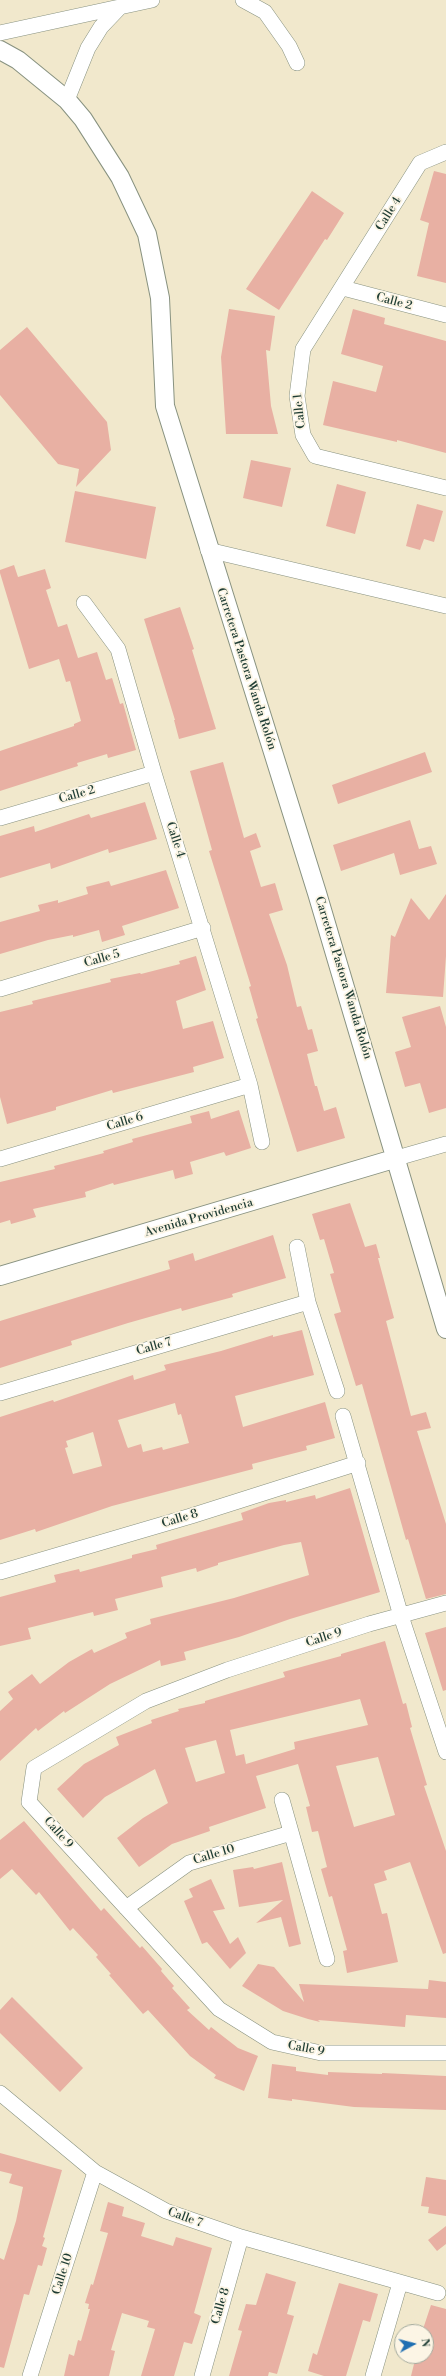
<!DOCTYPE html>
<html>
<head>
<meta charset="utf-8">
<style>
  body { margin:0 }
  #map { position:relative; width:446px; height:2376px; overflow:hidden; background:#f1e8cc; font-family:"Libre Bodoni",serif }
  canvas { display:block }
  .north { position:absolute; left:394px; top:2324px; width:40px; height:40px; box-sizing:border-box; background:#fcf5e5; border:1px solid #a4ab9e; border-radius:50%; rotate:83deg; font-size:11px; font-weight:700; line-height:16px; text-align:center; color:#1f3d34 }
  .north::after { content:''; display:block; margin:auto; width:14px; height:18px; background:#1f6fb2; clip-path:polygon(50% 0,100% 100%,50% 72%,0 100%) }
</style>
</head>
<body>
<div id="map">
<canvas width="446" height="2376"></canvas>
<div class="north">N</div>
</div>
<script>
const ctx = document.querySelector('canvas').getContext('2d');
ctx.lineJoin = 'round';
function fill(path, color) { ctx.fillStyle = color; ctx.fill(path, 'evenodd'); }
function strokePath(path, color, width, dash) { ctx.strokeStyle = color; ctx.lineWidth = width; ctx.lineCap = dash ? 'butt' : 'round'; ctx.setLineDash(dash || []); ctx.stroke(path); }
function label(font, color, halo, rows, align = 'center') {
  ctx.font = font + ' "Libre Bodoni",serif'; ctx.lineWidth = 3.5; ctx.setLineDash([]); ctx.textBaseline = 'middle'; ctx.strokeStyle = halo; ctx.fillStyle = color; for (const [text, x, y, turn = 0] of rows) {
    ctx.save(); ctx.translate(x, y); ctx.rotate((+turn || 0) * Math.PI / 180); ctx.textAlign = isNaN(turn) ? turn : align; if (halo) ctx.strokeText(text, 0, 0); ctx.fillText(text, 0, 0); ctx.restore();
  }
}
fill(new Path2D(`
  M434,171L446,174V283L417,276L429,223L420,220Z
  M312,191L344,213L327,240L325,239L279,310L246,289Z
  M229,309L275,316L270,351L266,350L271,406L278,434H226L221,357Z
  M353,309L385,318L384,324L446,341V453L397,440V442L323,425L333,381L376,392L383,366L341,354Z
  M27,327L107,422L111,450L76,487L79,469L58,464L0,395V350Z
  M251,460L291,468L282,507L243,498Z
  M337,484L366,492L355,534L326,526Z
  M75,491L156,507L146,559L65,542Z
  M417,504L443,511L434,542L424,539L420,550L406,546Z
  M14,565L18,577L45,569L51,588L46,590L58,627L67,624L78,658L97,652L106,680L112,678L120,704L123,703L136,750L108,758L107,754L77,763L78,766L0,791V751L74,726V724L81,721L70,681L66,682L59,659L29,669L0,573V570Z
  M180,607L194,649L192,650L216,729L179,739L174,720H175L144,619Z
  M425,752L432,772L338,804L332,785Z
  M223,762L244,838L256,833L261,847L250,851L261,887L275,883L283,910L269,914L287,965L297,1007L301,1006L308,1030L312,1029L318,1051L307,1054L315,1086H317L324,1111L336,1107L345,1138L297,1152L256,1019L258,1018L249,987L251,986L209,851L212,850L190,771Z
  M145,802L157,839L109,853L108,849L51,869L50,863L0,878V836L34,826L35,832L89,814L91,818Z
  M410,820L419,849L431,846L437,864L400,875L394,853L341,871L333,845Z
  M166,870L179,908L122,926L125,935L102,942L99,930L73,937V935L48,940L0,954V922L40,911L38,905L58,900V903L88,894L86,887L109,881L111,886Z
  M446,894V956L443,997L386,993L391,935L395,937L411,898L429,920Z
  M196,956L206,990L176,1001L183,1029L213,1021L224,1058L193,1067L194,1072L113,1093L112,1090L56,1107V1110L7,1124L0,1097V1012L33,1004L32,1001L111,982L110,979L140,973L141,974L180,964L179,961Z
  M440,1006L446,1027V1108L429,1113L420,1083L405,1087L395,1052L411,1047L402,1017Z
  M239,1110L251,1148L226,1156L224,1152L190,1162L193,1174L175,1179L173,1170L114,1185L113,1183L85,1192L86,1197L33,1209L36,1217L11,1224L10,1220L0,1223V1182L55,1169L54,1166L104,1153L103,1151L133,1142L132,1139L192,1123L190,1116L209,1111L211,1119Z
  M350,1203L365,1247L376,1244L380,1258H378L394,1318L386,1321L411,1416L426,1412L431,1428L417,1431L446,1524V1594L426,1599L408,1539L406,1540L362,1384L356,1386L334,1314L341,1312L330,1274L334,1273L324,1239L320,1240L312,1214Z
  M273,1235L286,1278L232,1294L233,1297L207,1304L182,1311L181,1308L128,1323L71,1341L72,1345L0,1368V1321L170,1269L168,1261L193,1253L195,1261Z
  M302,1330L314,1375L235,1396L243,1427L325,1402L335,1438L306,1446L307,1450L252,1464L253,1469L112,1506L36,1532L35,1529L0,1540V1417L53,1400L54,1402L133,1375L134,1380L166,1370L164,1365L221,1351L273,1335V1337ZM175,1403L178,1415L181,1414L189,1443L163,1450L162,1447L143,1452L141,1444L128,1448L127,1446L118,1420ZM93,1432L102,1466L73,1474L65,1448L68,1447L66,1441Z
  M350,1488L380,1592L290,1619L239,1637L184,1652L186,1660L161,1666L160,1660L110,1684L65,1713L64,1711L38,1731L36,1728L0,1761V1711L13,1699L8,1692L32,1674L40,1684L69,1662L92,1649L94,1653L127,1638L125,1633L151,1624L150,1619L234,1598L309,1575L301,1542L284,1545L218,1563V1565L197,1572L196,1568L161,1577L163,1587L115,1599L118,1610L94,1616L93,1612L28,1628L31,1639L0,1646V1597L56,1582L54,1575L79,1569L80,1572L110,1564L132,1558V1555L157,1549L156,1545L243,1520L241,1513L269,1503L286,1500V1502L315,1495L316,1499Z
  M446,1627V1690L443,1691L425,1633Z
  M385,1641L403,1704L406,1703L412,1727L410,1728L427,1785L424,1786L446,1851V1953L443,1954L410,1862L384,1871L387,1880L374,1884L382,1914L387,1913L398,1962L347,1973L343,1951L347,1950L332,1896L329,1897L321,1869L327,1867L318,1831L312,1832L306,1807L310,1806L298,1764L256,1776L266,1808L209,1827L210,1831L172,1844L139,1867L117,1838L143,1818L168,1803L155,1769L105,1797L83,1818L57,1789L84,1764L119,1745L116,1737L152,1723L151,1720L179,1711L178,1709L205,1703V1701L285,1677L283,1672L341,1656V1654ZM360,1699L368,1725L294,1742L295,1749L246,1764L244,1754L236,1756L230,1730ZM216,1740L225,1773L196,1782L185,1748ZM378,1757L395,1815L354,1827L336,1766Z
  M24,1821L101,1911L104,1908L140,1948L142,1946L162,1969L161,1971L174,1986L172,1988L190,2008L187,2010L209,2030L211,2027L238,2048L258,2056L244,2091L214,2078L216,2075L190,2056L148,2010L143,2014L109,1975L111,1974L96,1957L98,1955L73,1928L70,1931L39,1892L36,1895L12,1869L0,1879V1840Z
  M282,1862L301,1944L289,1947L281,1917L256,1923L283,1900L239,1907L233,1870L253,1867L254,1869Z
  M211,1879L225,1909L213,1911L230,1944L238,1937L246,1953L230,1969L207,1942L202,1944L184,1901L193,1897L189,1889Z
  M258,1964L274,1967L304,2002L299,1984L428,1989L429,1980L446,1982V2018L406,2015L405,2027L318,2020L320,2022L308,2019L283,2011L242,1986Z
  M12,1997L83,2068L60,2092L0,2033V2010Z
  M272,2064L296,2067V2071L328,2075V2072L382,2074V2073L446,2076V2110L354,2107L292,2099V2101L268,2098Z
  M0,2153L62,2170L43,2237L45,2238L42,2246L47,2248L42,2266L38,2265L29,2295L24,2294L4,2368L0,2367V2258L4,2260L16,2221L23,2187L9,2183L12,2174L0,2171Z
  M426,2177L446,2180V2216L428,2213L429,2207L421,2206Z
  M108,2202L124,2207L122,2216L145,2223L141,2236L173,2246L176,2237L212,2248L194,2313L201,2316L192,2344L184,2342L174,2376H141L155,2329L147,2327L149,2321L122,2313L111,2350L115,2351L109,2376H64L69,2354L74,2356L78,2340L81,2341L90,2309H88L89,2304L85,2303L91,2284L93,2285L108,2233L100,2231Z
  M446,2226V2244L437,2251L428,2240Z
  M266,2273L296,2282L287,2314L294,2316L277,2374L269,2372L268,2376H229L242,2331L238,2330L246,2304L256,2305Z
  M339,2283L378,2294L370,2322L363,2320L346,2376H324L308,2371L313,2353L317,2355Z
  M431,2305L446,2309V2376H411L416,2356H426V2332H422Z`), '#e8b0a3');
const minor = new Path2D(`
  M243,0L265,12L289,46L297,63
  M0,33L152,0
  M67,100L88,48L101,27L121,6
  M446,152L420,163L303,349L297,396L303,435L315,456L446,488
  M343,288L446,315
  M208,550L446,606
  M84,603L118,649L154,773L250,1085L262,1142
  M0,818L154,773
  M0,989L203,928
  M397,1158L446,1144
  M0,1159L250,1085
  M297,1247L308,1302L337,1391
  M0,1393L308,1302
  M343,1416L401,1616L446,1752
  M0,1572L191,1516L358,1463
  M446,1603L369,1624L227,1670L146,1701L34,1768L29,1802L219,2009L272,2042L321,2053H446
  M282,1800L327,1959
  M126,1908L189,1863L291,1833
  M0,2093L95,2172L166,2211L241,2237L438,2293
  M30,2376L95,2172
  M202,2376L241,2237
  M373,2376L400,2283`);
const tertiary = new Path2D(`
  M0,50L18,60L67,100L83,119L120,177L147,234L160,298L165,406L317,893L446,1329
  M0,1276L397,1158`);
strokePath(minor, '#889280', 16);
strokePath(tertiary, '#889280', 20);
strokePath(minor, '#fff', 15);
strokePath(tertiary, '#fff', 18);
label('12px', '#1f3d34', '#fcf5e5', [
  ["Calle 4",389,214,-58],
  ["Calle 2",394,302,15],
  ["Calle 1",300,411,-96],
  ["Carretera Pastora Wanda Rolón",246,669,72],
  ["Calle 2",77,795,-16],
  ["Calle 4",175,840,72],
  ["Calle 5",102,959,-16],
  ["Carretera Pastora Wanda Rolón",343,978,73],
  ["Calle 6",125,1122,-17],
  ["Avenida Providencia",199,1218,-16],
  ["Calle 7",154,1347,-16],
  ["Calle 8",180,1519,-17],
  ["Calle 9",324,1638,-18],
  ["Calle 9",58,1833,48],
  ["Calle 10",214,1855,-17],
  ["Calle 9",306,2049,10],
  ["Calle 7",185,2218,20],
  ["Calle 10",63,2274,-72],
  ["Calle 8",221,2306,-74]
]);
</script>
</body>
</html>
